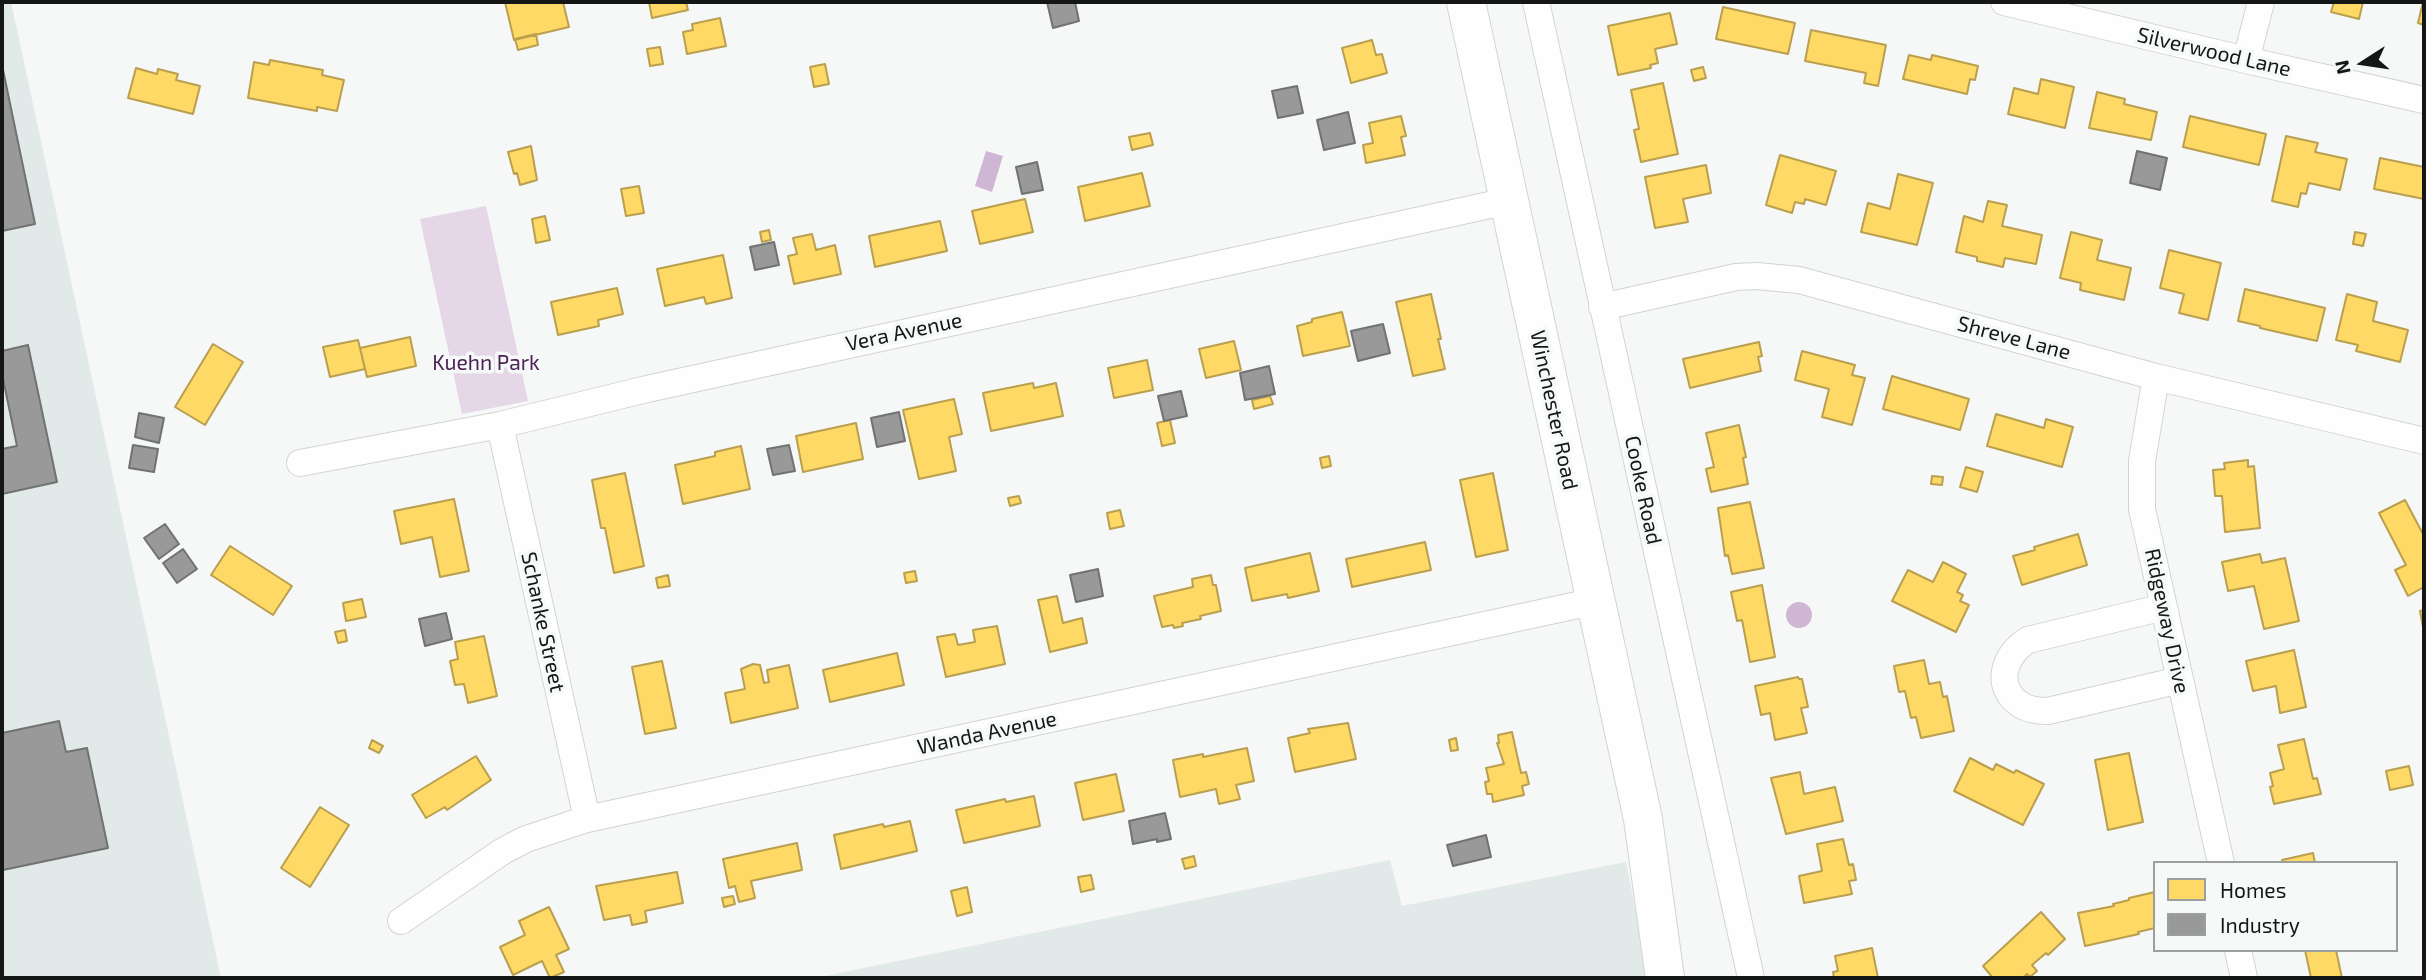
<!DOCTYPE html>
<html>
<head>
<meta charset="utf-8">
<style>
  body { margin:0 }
  #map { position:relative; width:2426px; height:980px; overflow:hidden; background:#f6f8f7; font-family:"Exo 2",sans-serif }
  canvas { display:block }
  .frame { position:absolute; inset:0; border:4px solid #151716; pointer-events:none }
  .legend { position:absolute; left:2153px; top:861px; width:245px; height:91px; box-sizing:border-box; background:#f5f9f8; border:2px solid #9b9f9e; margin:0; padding:9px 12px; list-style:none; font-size:21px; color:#151716 }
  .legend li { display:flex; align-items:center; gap:14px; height:35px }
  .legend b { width:35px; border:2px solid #9b9f9e }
  .north { position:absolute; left:2328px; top:28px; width:70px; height:70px; -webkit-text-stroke:5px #f5f9f8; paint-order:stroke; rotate:258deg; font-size:19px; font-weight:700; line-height:28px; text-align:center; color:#151716 }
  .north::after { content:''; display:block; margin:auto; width:24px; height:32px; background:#151716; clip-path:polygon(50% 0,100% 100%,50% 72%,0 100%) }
</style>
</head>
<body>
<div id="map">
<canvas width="2426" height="980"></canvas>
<div class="frame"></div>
<ul class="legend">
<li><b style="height:19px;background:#ffd966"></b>Homes</li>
<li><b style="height:19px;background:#999"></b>Industry</li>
</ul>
<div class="north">N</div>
</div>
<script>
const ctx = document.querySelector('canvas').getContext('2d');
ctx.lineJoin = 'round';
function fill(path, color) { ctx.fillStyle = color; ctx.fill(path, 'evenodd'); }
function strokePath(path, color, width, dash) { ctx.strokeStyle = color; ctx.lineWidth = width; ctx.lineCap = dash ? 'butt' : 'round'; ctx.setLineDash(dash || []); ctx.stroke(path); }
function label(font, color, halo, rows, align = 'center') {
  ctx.font = font + ' "Exo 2",sans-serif'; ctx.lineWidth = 7; ctx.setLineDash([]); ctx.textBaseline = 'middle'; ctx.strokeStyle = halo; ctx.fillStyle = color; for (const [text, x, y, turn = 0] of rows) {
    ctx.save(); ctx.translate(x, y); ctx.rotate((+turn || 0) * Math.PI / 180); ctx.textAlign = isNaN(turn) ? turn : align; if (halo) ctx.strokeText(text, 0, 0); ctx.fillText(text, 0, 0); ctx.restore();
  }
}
fill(new Path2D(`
  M2,2H11L221,978H2Z
  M1390,860L1402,906L1626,862L1649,978H815Z`), '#e1e9e9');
fill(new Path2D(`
  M486,206L528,401L462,414L420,219Z`), '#e5d6e8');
fill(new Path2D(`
  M986,151L1003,156L992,192L975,186Z
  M1786 615a13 13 0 1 1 26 0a13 13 0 1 1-26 0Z`), '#d0b6d5');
const homes = new Path2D(`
  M505,2H563L569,27L514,40Z
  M649,2H686L688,10L652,18Z
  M2334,2H2363L2359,19L2331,12Z
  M2423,2H2424V25L2418,23Z
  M1723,7L1795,23L1788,54L1716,39Z
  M1670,13L1677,44L1655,49L1658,63L1650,65L1651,68L1618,75L1608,26Z
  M720,18L726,46L687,54L683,32L693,30L692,24Z
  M1811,30L1886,45L1878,86L1864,83L1866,73L1805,61Z
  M536,34L538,45L518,50L515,39Z
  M1372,40L1376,55L1382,54L1387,73L1351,83L1342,48Z
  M660,47L663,64L650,66L647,49Z
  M1909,55L1931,60L1932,55L1978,66L1975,80L1970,79L1967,94L1903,79Z
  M270,60L323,70L322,75L344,80L337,111L317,107V111L248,98L254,62L269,65Z
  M825,64L829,84L814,87L810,67Z
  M1703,67L1706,78L1694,81L1691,70Z
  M136,68L157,74L158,69L178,74L176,80L200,86L193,114L128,98Z
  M2041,79L2074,87L2065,128L2008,114L2014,88L2038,94Z
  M1663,83L1678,154L1641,162L1634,130L1639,129L1631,90Z
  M2097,92L2125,99L2124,104L2157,112L2151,140L2089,128Z
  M1401,116L1406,136L1401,137L1405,155L1366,163L1363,145L1373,143L1369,123Z
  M2190,116L2266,134L2259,165L2183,147Z
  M1150,133L1153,145L1132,150L1129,137Z
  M2286,136L2318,143L2315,152L2347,159L2340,190L2309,183L2306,194L2301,193L2298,207L2272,201Z
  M531,146L537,180L520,185L517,173L514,174L508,152Z
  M1780,155L1836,171L1826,205L1805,199L1804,204L1795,202L1792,213L1766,205Z
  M2380,158L2424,167V199L2374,189Z
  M1706,165L1711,193L1683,199L1688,222L1655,228L1645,177Z
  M1142,173L1150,206L1085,221L1078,187Z
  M1898,174L1933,183L1917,245L1861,232L1868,203L1890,209Z
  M639,186L644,213L626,216L621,189Z
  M1025,199L1033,232L980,244L972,211Z
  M1988,201L2007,205L2002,226L2042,235L2036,264L2005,258L2003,267L1977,261V257L1956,252L1964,216L1983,222Z
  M545,216L550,240L536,243L532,219Z
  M940,221L947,251L875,267L869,236Z
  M769,230L771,240L762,242L760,232Z
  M2071,232L2102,240L2097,260L2131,268L2124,300L2080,290L2081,283L2060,278Z
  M2355,232L2366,234L2363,246L2353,244Z
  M812,234L816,250L835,245L841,274L794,284L788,256L797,254L793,238Z
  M2169,250L2221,263L2208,320L2179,313L2184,294L2160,288Z
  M723,255L732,298L706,304L704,297L665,306L657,269Z
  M617,288L623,314L598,320L599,326L558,335L551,302Z
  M2245,289L2325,308L2317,341L2260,328V326L2238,321Z
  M1431,294L1441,339H1438L1445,369L1413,376L1396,302Z
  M2347,294L2377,302L2373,321L2408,330L2400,362L2356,351L2358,345L2336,340Z
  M1342,312L1350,346L1303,356L1297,326L1312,322V319Z
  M410,337L416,366L367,377L360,348Z
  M358,340L365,369L330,377L323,347Z
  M1234,341L1241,370L1206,378L1199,349Z
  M1759,342L1762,356L1758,357L1761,371L1690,388L1683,359Z
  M213,344L243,362L205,425L175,407Z
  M1802,351L1855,365L1852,375L1865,378L1852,425L1822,417L1829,389L1795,380Z
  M1147,360L1153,390L1114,398L1108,368Z
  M1892,376L1969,399L1960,430L1883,409Z
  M1033,383L1034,388L1056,383L1063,416L991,431L983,393Z
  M1270,396L1273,404L1254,409L1252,400Z
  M954,399L962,434L949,437L956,471L919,479L903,410Z
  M1996,414L2044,428L2046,419L2073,427L2062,467L1987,446Z
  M1170,420L1175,443L1162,446L1157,423Z
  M856,423L863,459L803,472L796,436Z
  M1739,425L1746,457L1743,458L1748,484L1711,492L1706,469L1714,467L1706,433Z
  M741,446L750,489L683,504L675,465L715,456V452Z
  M1329,456L1331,466L1322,468L1320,458Z
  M2248,460V467L2254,466L2260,528L2225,532L2222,496H2215L2213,470L2225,469L2224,463Z
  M1966,467L1983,472L1977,492L1960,487Z
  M625,473L644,566L614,573L605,528H601L592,480Z
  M1493,473L1508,550L1476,557L1460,480Z
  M1932,476L1943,477L1942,485L1931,484Z
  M1019,496L1021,503L1010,506L1008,498Z
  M454,499L469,571L440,577L432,537L401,544L394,511Z
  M2405,500L2424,536V587L2408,596L2395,570L2406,565L2379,513Z
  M1750,502L1764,568L1732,574L1728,555L1725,556L1718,508Z
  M1120,510L1124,526L1110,529L1107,513Z
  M2078,534L2087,565L2022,585L2013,556L2035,550L2034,547Z
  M1425,542L1431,570L1352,587L1346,559Z
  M230,546L292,586L273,615L211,575Z
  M1310,553L1319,591L1288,598L1287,594L1252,601L1245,568Z
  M2260,554L2262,563L2285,558L2299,621L2264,629L2254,586L2228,591L2222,562Z
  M1943,562L1966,574L1957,592L1963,595L1960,601L1969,605L1956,632L1892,601L1908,570L1933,582Z
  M915,571L917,581L906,583L904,573Z
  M668,575L670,586L658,588L656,578Z
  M1211,575L1213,585H1216L1221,611L1200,616L1201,619L1182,623L1183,626L1174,628L1173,625L1162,627L1154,596L1193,587L1192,579Z
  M1762,585L1775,657L1750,662L1742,620L1737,621L1731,592Z
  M1057,596L1063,623L1082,618L1087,643L1050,652L1038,600Z
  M362,599L366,617L346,621L343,603Z
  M2424,610V632L2420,611Z
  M997,626L1005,664L946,677L937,637L955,634L958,645L975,642L973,630Z
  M345,630L347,641L338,643L335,632Z
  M484,636L497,696L468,703L464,684L455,685L450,661L458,659L455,642Z
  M2294,650L2306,707L2280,713L2276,686L2253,691L2246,661Z
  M897,653L904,685L830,702L823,670Z
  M1924,660L1929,684L1940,682L1943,697L1947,696L1954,731L1921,738L1916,717L1911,718L1905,691L1899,692L1894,666Z
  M662,661L676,728L645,734L632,667Z
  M753,664L760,665L764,683L769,682L767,670L789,665L798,708L731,723L725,693L745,689L741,669Z
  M1798,677L1799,679H1802L1808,707L1801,708L1807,733L1775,740L1770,713L1761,715L1755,686Z
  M1348,723L1356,759L1295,772L1288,738L1310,733L1308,729Z
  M1512,732L1521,773L1526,772L1529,784L1522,786L1524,795L1493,802L1492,794H1487L1485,782L1489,781L1486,768L1504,764L1497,743H1499L1498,735Z
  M1456,738L1458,750L1451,751L1449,740Z
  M2304,739L2313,779L2317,778L2321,794L2274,804L2270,787L2273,786L2270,773L2284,769L2278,745Z
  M372,740L383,746L379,753L369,748Z
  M1247,748L1254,781L1236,785L1240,799L1219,804L1216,789L1180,797L1173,760L1203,754V757Z
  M2129,753L2143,822L2108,830L2095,760Z
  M476,756L491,780L447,810L445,807L426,818L412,795Z
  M1970,758L1993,770L1996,764L2014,773L2016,770L2044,784L2023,825L1954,791Z
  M2409,766L2413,785L2390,790L2386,771Z
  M1800,772L1804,794L1835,787L1843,821L1786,834L1771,778Z
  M1116,774L1124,811L1083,820L1075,783Z
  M1034,796L1040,826L964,843L956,810L1005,799L1006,802Z
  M320,807L349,825L310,887L281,868Z
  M910,821L917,851L841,869L834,835L883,824L884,827Z
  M1843,839L1849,865L1853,864L1856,880L1849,881L1852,894L1804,903L1799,876L1822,871L1817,844Z
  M797,843L802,870L751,881L755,898L739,902L735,886L729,888L723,859Z
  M2313,853L2315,863H2283L2282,860Z
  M1194,856L1196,866L1185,869L1182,859Z
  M677,872L683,903L645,911L647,922L632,925L630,915L604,920L596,886Z
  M1091,875L1094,889L1081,892L1078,877Z
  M967,887L972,912L957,916L951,891Z
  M2155,892V928L2138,932L2139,934L2085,946L2078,913L2114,906L2113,904L2129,900V898Z
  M733,896L735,904L724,907L722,898Z
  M549,907L569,949L556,955L564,972L550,978L542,961L513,975L500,947L525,935L519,921Z
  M2041,912L2065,939L2048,955L2046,953L2032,965L2037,971L2030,977L2027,974L2023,978H1993L1983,966Z
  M1872,948L1878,978H1834L1833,972L1838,971L1835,956Z
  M2305,950H2336L2342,978H2311Z`);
fill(homes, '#ffd966');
strokePath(homes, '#b99f4e', 2);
const industry = new Path2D(`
  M1047,2H1075L1079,21L1053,28Z
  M2,65L35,224L2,231Z
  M1297,86L1303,113L1278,118L1272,91Z
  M1348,112L1355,143L1324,150L1317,120Z
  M2137,151L2167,158L2160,190L2130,183Z
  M1037,162L1043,190L1022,194L1016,167Z
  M774,242L779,265L755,270L750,247Z
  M1383,324L1390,353L1358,361L1351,331Z
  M28,345L57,482L2,494V449L17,446L2,374V351Z
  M1269,366L1275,394L1245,400L1240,373Z
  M1181,391L1187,416L1164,421L1158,396Z
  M899,412L905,441L877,447L871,418Z
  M139,413L164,418L159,443L135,437Z
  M133,445L158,449L154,472L129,468Z
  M789,445L795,471L773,475L767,449Z
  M165,524L179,544L159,559L144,538Z
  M183,549L197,569L177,583L163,563Z
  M1098,569L1103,596L1076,602L1070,575Z
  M446,613L452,639L425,646L419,619Z
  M59,721L66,752L87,748L108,848L3,870L2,733Z
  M1165,813L1171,839L1157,842V839L1133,844L1129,821Z
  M1486,835L1491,857L1453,866L1447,845Z`);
fill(industry, '#999');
strokePath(industry, '#717272', 2);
const street = new Path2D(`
  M1536,2L1751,978
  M2004,2L2246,60L2424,100
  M2246,60L2261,2
  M1602,307L1736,277L1757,276L1799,280L2156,377L2424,441
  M2156,377L2142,461V509L2221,863
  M500,425L587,819
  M300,463L500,425L647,389L1508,201
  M2164,607L2028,640C2004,654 1993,687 2021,705C2029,710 2039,711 2048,711L2180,680
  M401,921L503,851L526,839L587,819L1596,601
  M2238,950L2244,978`);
const secondary = new Path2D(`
  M1466,2L1643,819L1665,978`);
strokePath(street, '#d2d4d4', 28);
strokePath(secondary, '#d2d4d4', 40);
strokePath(street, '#fefefe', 26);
strokePath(secondary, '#fefefe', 38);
label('21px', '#151716', '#f5f9f8', [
  ["Silverwood Lane",2214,52,13],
  ["Vera Avenue",904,332,-12],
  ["Shreve Lane",2014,338,15],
  ["Winchester Road",1554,410,78],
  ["Cooke Road",1643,490,78],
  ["Ridgeway Drive",2167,621,78],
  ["Schanke Street",543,622,78],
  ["Wanda Avenue",987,733,-12]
]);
label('21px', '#4f2058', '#f5f9f8', [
  ["Kuehn Park",486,363]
]);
</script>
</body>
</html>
